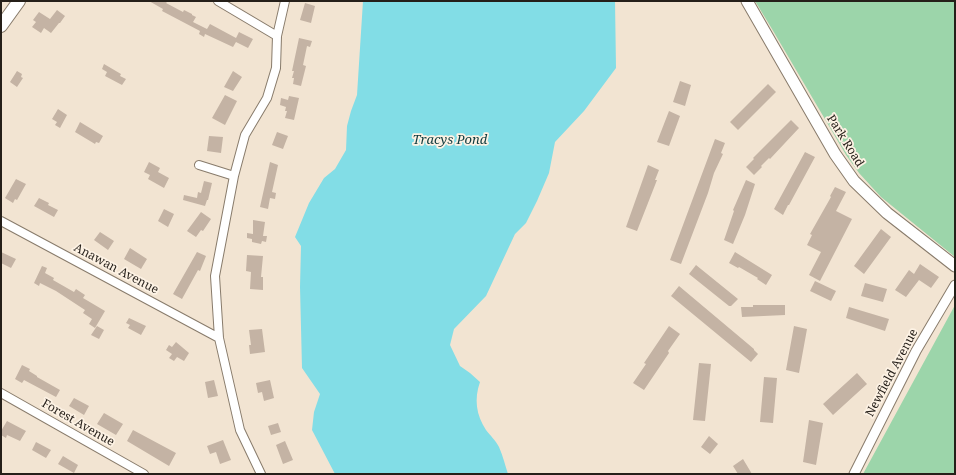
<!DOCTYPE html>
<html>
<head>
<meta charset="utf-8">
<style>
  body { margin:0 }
  #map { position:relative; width:956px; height:475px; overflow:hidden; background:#f2e4d2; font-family:"Noto Serif",serif }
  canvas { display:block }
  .frame { position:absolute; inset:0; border:2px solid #251f19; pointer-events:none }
</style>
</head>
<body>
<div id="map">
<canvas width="956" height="475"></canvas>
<div class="frame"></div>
</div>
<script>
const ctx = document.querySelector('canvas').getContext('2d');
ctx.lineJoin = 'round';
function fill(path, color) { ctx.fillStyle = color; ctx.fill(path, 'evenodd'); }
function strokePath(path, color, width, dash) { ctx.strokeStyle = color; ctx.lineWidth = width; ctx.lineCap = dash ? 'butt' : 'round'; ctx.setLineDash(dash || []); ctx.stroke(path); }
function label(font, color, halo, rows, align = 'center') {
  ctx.font = font + ' "Noto Serif",serif'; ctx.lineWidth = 3.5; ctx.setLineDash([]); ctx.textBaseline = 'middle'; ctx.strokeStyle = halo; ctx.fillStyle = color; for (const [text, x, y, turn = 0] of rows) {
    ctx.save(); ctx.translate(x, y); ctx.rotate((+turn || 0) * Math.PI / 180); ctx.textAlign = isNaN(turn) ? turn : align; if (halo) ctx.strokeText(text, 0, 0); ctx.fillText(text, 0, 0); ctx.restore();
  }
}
fill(new Path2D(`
  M755,1H955V257L881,197L859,173L846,155L772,29Z
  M955,305V474H863Z`), '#9cd5aa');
fill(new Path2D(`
  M363,1H615L616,68L584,111L555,142L549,173L537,201L526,223L515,234L486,296L454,329L450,345L460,366L470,373L480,382C474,399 476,415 486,430C490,435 496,441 499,447C503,456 505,465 508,474H335L312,430L314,412L320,394L302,368L300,287L301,246L295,237L309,203L324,178L335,169L346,150L347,126L351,111L357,95Z`), '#82dde6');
fill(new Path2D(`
  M149,1H168L166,3L183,12L184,10L192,14V15L196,17L193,22L207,29L210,24L236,38L239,32L253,39L248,48L236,42L233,47L205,34L204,37L199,34L200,31L162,11L163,9Z
  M305,3L315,6L311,23L300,20Z
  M57,10L65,16L60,23H59L51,33L44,28L41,33L32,27L36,22L33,20L39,12L50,19Z
  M299,38L312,41L310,47L307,46L303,65L306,66L301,86L293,84L294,78H292L294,71H292Z
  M104,64L121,74L120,76L126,79L122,85L105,76L107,72L102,69Z
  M17,71L22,74L21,77L23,78L17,87L10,82Z
  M233,71L242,77L233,91L224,87Z
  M680,81L691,85L685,106L673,102Z
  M768,84L776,92L738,130L730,122Z
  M225,95L237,101L225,125L212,118Z
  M289,96L299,98L294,120L285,118L287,111H285L286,107L280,105L281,98L288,100Z
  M58,109L67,115L60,128L55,125L57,122L52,119Z
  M669,111L680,116L669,146L657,142Z
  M791,120L799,128L770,159L769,158L761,166L762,167L754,175L746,167L754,159L753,158Z
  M80,122L103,136L99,143L96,142L95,144L75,132Z
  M277,132L288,136L283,149L272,145Z
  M209,136L223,137L221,153L207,151Z
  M715,139L725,143L721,153L723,154L714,173L708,193L681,264L670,260Z
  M805,152L815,157L789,205H788L783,215L774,209Z
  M149,162L160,168L158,172L169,178L164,188L148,179L150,175L144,172Z
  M270,162L278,165L272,192L276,193L275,199L270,198L268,209L260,207Z
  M648,165L659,170L655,180H657L637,231L626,227Z
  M16,179L26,184L17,200L15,199L13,203L5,198Z
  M746,180L755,184L745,215L733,244L724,240L734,211L733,210Z
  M204,181L212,183L208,200H207L205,206L183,200L184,195L197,198L198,192L201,193Z
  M835,187L846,192L836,211L852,219L820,281L809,275L821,252L807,245L812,235L810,234L831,197L830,196Z
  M39,198L49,203L48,205L58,210L54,217L34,206Z
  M164,209L174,214L168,227L158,221Z
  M201,212L211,219L203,231L201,230L196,237L187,231Z
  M253,220L265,222L263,236H267L266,242L262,241L261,244L252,242V239L247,238V233L253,234Z
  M881,229L891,237L864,274L854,266Z
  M100,232L114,241L108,250L94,240Z
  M130,248L147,259L141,269L124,259Z
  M1,252L16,259L11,268L1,263Z
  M197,252L206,256L200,271L198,270L182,299L173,294Z
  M735,252L772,275L766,285L757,279L758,278L739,267L738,268L729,263Z
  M247,255L263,256L261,277H263V290L250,289L251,272L246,271Z
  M920,264L939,277L931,288L919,280L906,297L895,290L909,270L914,274Z
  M696,265L738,299L731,306H729L689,274Z
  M42,266L47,268L45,273L54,278L53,280L74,292L76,289L85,295L83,298L105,311L95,328L89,324L92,319L83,313L85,310L56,291L40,283L39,286L34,283Z
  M815,281L836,291L831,301L810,291Z
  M865,283L887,289L883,302L861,296Z
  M679,286L754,349V350L758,354L751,362L671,296Z
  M753,305H785V315L742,317L741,307H753Z
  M849,307L889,319L885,331L846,318Z
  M129,318L146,326L141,335L128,328L130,325L126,323Z
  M97,326L104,330L99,339L91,335Z
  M669,326L680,334L668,351L669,353L644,390L633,383L646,364L644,363Z
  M794,326L807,329L799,373L786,370Z
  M262,329L265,352L250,354L249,345H251L249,330Z
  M176,342L189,353L184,361L177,357L174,361L169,358L172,354L166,350L169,345L172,347Z
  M699,363L711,364L705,421L693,420Z
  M22,365L30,369L29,371L37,376V377L60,390L56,397L24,380L22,383L15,379Z
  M857,373L867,384L833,415L823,404Z
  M764,377L777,378L773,423L760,422Z
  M214,380L218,396L208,398L205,382Z
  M270,380L274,398L264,401L262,392L258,393L256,383Z
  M74,398L89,406L84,415L69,406Z
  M104,413L123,424L116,435L97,424Z
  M809,420L823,423L816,465L803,462Z
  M7,421L26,431L20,441L7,435L6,438L1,435V431Z
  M278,423L281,432L271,435L268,426Z
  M133,430L176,453L169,466L127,441Z
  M709,436L718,444L710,454L701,447Z
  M223,440L231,460L220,464L216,452L210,454L207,446Z
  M285,441L293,460L283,464L276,445Z
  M36,442L51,450L46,458L32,450Z
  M63,456L78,465L74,473L58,464Z
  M743,459L752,474H738L733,466Z`), '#c4b3a4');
const minor = new Path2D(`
  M218,1L277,36
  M199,165L234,176
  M1,221L219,338
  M1,393L144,474
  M261,474L240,430L219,338L215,276L234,176L245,135L267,98L276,68L277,36L285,1`);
const tertiary = new Path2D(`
  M854,474L916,351L955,285`);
const secondary = new Path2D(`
  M747,1L835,154L854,181L887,213L955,266`);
const primary = new Path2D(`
  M1,26L19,1`);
strokePath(minor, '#887b6b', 10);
strokePath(tertiary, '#887b6b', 11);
strokePath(secondary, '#887b6b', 13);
strokePath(primary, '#887b6b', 14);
strokePath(minor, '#fff', 8);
strokePath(tertiary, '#fff', 9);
strokePath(secondary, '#fff', 11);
strokePath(primary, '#fff', 12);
label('12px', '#251f19', '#fdf2e4', [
  ["Park Road",845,141,58],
  ["Anawan Avenue",116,269,28],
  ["Newfield Avenue",892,373,-62],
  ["Forest Avenue",78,423,30]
]);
label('italic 13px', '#0f3b3f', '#fdf2e4', [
  ["Tracys Pond",450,140]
]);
</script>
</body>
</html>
